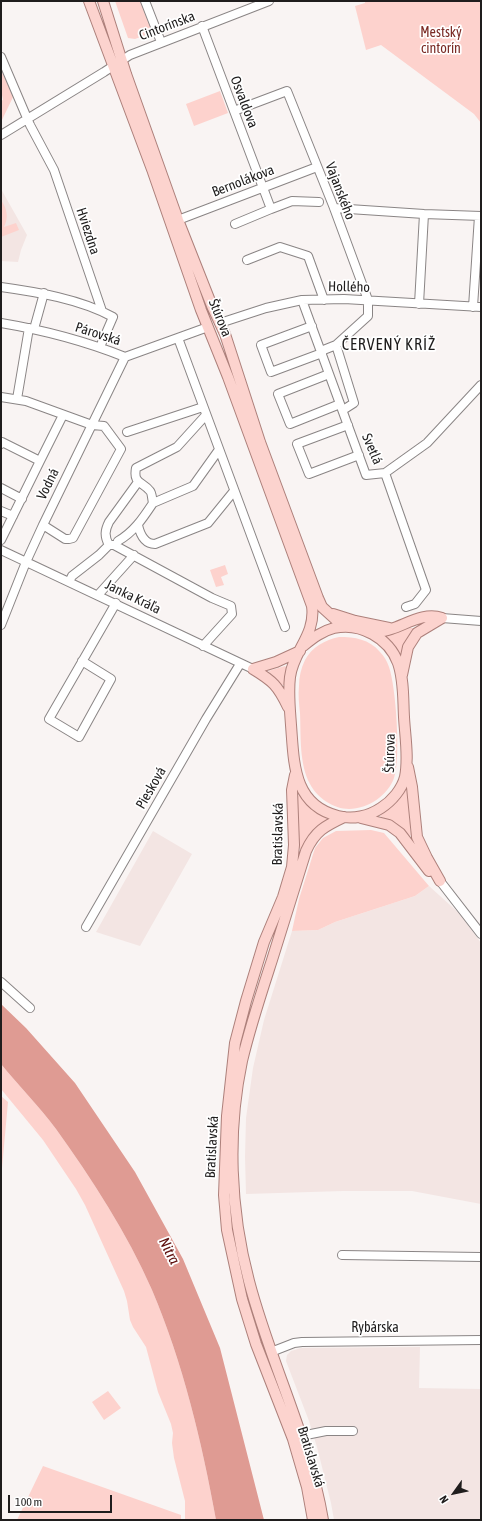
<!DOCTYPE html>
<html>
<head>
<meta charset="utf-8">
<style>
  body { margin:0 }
  #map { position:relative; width:482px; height:1521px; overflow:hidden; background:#f9f4f3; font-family:"Asap Condensed",sans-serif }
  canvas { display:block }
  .frame { position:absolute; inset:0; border:2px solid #1f1d1d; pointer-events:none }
  .north { position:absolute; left:434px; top:1473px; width:40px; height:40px; -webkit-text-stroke:3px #fff; paint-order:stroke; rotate:237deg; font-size:11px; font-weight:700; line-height:16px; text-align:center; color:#1f1d1d }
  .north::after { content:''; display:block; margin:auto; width:14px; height:18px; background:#1f1d1d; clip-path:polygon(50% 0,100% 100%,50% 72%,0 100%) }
  .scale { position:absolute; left:8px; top:1495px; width:104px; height:18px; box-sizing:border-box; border:2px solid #1f1d1d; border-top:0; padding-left:5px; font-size:12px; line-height:14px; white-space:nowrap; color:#1f1d1d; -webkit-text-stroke:3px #fff; paint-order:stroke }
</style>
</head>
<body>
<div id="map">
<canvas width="482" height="1521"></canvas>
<div class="frame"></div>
<div class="north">N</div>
<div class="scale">100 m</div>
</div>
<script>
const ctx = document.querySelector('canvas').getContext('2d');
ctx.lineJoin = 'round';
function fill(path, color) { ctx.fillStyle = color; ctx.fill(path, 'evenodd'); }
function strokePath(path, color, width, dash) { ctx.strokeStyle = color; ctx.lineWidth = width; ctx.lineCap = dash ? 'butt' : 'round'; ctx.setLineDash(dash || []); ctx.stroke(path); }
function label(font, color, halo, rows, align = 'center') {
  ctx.font = font + ' "Asap Condensed",sans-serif'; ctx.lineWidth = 3.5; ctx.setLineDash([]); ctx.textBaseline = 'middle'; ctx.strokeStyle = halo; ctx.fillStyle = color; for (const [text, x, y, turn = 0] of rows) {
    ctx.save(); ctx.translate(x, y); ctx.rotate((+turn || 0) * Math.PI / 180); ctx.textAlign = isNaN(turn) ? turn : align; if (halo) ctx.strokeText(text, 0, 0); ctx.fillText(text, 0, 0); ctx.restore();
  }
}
fill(new Path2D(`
  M1,189L27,235L21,250L18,262L1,261Z
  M153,831L192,854L140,946L96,932Z
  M429,886L460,914L481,943V1204L412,1191H343L246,1194L245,1157L246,1118L253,1068L264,1020L292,931L318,930L335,922L415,896Z
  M420,1347L419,1388L481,1389V1520H334L331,1503L317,1447L309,1421L286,1361L287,1355L291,1351L301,1348Z`), '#f3e5e3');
fill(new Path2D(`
  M115,1H143L154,32L135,39L128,38Z
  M365,1H481V123L474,114L381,45L366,50L355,6L365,3Z
  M1,71L14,95L1,122V101L3,100L1,90Z
  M220,91L228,113L194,126L186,104Z
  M1,200C7,209 9,217 4,227L16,223L19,230L1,237Z
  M225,565L228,574L221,577L224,585L216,587L210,570Z
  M410,628H413V631L406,641L400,655L385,635Z
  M339,637C355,637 369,639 380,652C384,656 387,661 389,667C396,687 401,759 394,778C388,795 368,809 349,809C334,809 317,798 310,784C299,764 301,736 300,713C299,704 298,695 299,686C299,677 301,668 305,660C312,647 325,640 339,637Z
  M285,666L287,668L284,685H282L268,671Z
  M407,787L411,835L410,836L392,821L381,817L380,815L405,788Z
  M300,795L314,810L326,816L327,820L311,832L301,849L299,848L296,796Z
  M371,830L384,833L429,886L415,896L335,922L318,930L292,931L299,899L315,848L323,838L336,831Z
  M1,1064C19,1086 39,1106 56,1129C92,1179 127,1233 152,1290C183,1363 202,1442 216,1520H185V1501L174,1458L172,1443L173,1433L171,1424L158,1392L146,1347L133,1327L130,1320L127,1301L124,1291L85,1205L76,1189L43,1140L1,1089Z
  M1,1096L8,1102L1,1179Z
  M108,1391L121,1408L104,1420L92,1402Z
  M43,1466L181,1515V1520H17Z`), '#fdd2cd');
fill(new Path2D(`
  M1,1004L26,1028L75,1083L135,1172L183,1259L220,1348L264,1520H216C202,1442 183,1363 152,1290C127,1233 92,1179 56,1129C39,1106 19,1086 1,1064Z`), '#df9b93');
const minor = new Path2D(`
  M145,1L161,42
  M202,26L271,209L235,224
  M1,57L30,125L54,170L102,311
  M234,111L287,91L334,208L368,300V316L336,345L354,403L343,410
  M1,135L104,72L130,55L269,1
  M334,208L424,214L481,216
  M271,209L292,201L319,202
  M178,220L317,167
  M247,260L280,247L308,256L324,300
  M1,287C37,292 80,299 113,317L100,347
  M302,300L366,475L385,473L426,590L415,604L406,607
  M419,304L424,214
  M473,307L479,216
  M1,323C43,330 85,341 125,357L208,327
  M220,323L266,308L302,300L344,299L481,307
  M312,326L261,345L271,372L322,353
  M34,329L44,293
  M178,338L285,627
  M321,351L336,345
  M329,374L278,394L290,424L340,404
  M1,397L26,401L92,425L104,426L121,449L73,538L69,539H65L43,525
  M17,399L29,328
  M348,425L297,444L309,474L359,455
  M127,432L203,407
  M1,444L2,442L40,461L1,540
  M40,461L63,415
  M385,473L427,443L481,385
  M138,482L109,522C105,530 104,536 109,545H114L212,598L231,606L232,614L203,646
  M1,488L22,499
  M153,503L193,486L218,451
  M1,511L13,516
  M138,525C140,534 144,544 155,544L208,523L234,491
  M118,541C134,532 143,518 153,503C152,499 152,493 150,491C142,481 133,484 136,468L177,447L206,415
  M1,550L253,669
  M69,582L72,576L99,555L109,545
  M98,595L134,555
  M442,618L481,621
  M1,625L26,562L43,525L125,357
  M82,661L111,679L79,737L49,719L116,603
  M440,881L481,934
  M86,927L206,719L240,664
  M1,982L30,1008
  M342,1255L481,1257
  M271,1352L294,1343L302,1342L481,1340
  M301,1436L326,1431H353`);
const major = new Path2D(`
  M89,1L153,172L201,310L228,377L312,606C316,635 293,651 290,677C288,693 290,710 291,725C294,763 293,805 338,816C353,820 369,816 381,808C392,801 402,789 405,777C409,758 405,736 404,717C403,699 404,680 398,663C389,638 360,622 334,628C322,631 313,638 303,646
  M103,1L126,74L178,220L212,306L225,334L260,442L318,598L322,607L344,627
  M333,614L355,621L389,628
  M372,633C378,632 385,631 391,629C407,624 424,612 442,618
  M253,669C273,681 278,686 288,707
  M253,669L276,662L300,651
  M402,675L408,647L417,633L442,618
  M408,767L412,787L417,837L427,858L440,881
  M295,775L292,790L294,845L292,867L283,897L264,942L246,1001L235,1043L227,1116L224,1195L227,1230L242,1299L256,1344L293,1439L307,1487L313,1520
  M361,818L389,825L400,833L429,871
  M323,1520C309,1437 270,1362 249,1281C230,1210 227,1132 242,1061C250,1027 261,994 272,960C283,924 295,887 306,851C315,831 325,826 344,817`);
strokePath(minor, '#8a8585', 10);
strokePath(major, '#ad807b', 12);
strokePath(minor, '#fff', 8);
strokePath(major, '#fcd3ce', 10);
label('14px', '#1f1d1d', '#fff', [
  ["Cintorínska",167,26,-21],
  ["Osvaldova",244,102,69],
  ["Bernolákova",243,181,-21],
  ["Vajanského",340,191,69],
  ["Hviezdna",88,231,72],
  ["Hollého",349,287,1],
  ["Štúrova",220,318,68],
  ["Párovská",98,334,18],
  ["Svetlá",372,449,67],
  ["Vodná",48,484,-64],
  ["Janka Kráľa",133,597,26],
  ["Štúrova",390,753,-89],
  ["Piesková",151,788,-60],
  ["Bratislavská",278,834,-89],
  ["Bratislavská",212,1147,-87],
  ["Rybárska",375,1328],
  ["Bratislavská",311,1457,73]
]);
label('14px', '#7a2a24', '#fff', [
  ["Mestský",441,33],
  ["cintorín",441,49]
]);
label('italic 15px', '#5f100e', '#fff', [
  ["Nitra",169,1251,63]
]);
ctx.letterSpacing = '1px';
label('16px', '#1f1d1d', '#fff', [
  ["ČERVENÝ KRÍŽ",389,345]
]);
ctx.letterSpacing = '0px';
</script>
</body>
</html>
